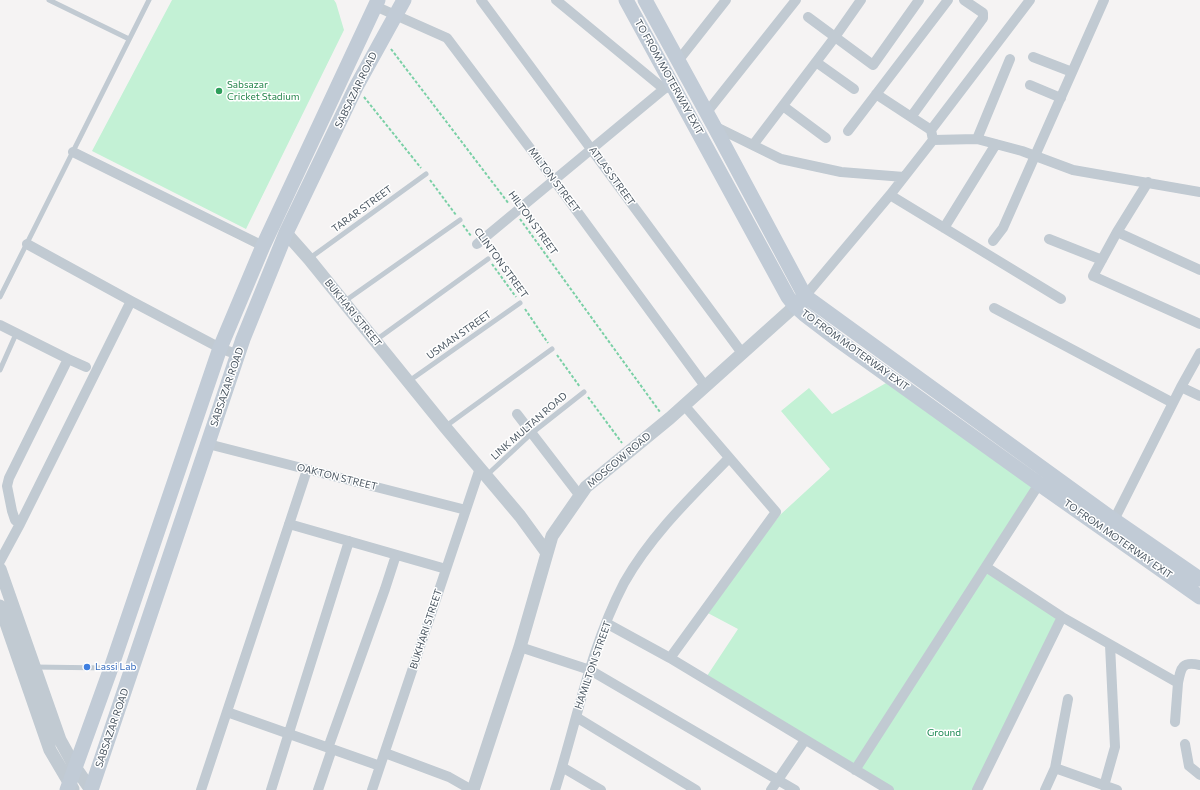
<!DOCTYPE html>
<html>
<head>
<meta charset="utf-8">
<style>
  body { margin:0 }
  canvas { display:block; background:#f5f3f3 }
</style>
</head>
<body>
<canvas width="1200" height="790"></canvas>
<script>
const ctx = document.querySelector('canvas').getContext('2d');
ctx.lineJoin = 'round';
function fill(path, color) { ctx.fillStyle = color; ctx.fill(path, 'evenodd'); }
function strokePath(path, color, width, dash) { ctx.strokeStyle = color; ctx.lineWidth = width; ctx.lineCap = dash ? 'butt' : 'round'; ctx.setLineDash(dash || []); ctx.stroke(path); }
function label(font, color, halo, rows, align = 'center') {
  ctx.font = font + ' Commissioner,sans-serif'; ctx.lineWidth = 3; ctx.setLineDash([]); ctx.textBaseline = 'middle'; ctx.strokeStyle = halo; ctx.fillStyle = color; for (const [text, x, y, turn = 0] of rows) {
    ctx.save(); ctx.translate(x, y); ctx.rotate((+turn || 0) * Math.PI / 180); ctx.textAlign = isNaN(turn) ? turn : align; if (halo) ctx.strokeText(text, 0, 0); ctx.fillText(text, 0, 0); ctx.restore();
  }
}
fill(new Path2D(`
  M172,0H334L336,3L344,30L246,229L92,151Z
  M893,379L1039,484L986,567L1062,617L977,790H889L705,679L738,629L704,611L780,515L830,469L781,411L809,388L832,414Z`), '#c3f1d5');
strokePath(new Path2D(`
  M391,49L509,204
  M364,97L421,168
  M430,180L456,215
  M520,219L660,412
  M463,225L471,236
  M492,264L516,297
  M525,309L548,343
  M557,355L580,387
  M588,397L622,443`), '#7ad0a6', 2, [3, 2]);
strokePath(new Path2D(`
  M49,0L129,39
  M310,258L426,174
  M0,297L149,0
  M345,301L460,220
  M376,340L488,259
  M0,370L16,334
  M409,381L520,303
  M446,426L552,349
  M487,475L532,433L584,392
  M34,667L108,668`), '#c1cad2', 5);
strokePath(new Path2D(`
  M481,0L742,353
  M556,0L664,89L670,86
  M375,6L447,38L554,180L705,386
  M808,17L873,65L919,0
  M1033,57L1072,72
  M678,61L726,0
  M816,62L854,89
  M1030,85L1061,98
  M876,94L931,130
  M783,106L826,138
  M707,112L796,0
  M911,117L983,18V13L964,0
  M714,126L781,159L841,172L904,177
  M848,131L948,0
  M977,139L1010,59
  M933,140L977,139L1022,151L1073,170L1200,192
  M753,145L835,37L861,0
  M73,152L263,246
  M1148,182L1117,232L1093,276L1200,324
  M890,195L1061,299
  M944,228L996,144
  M1117,232L1200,270
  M1049,239L1102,260
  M993,241L1003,228L1104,0
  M27,244L131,301L220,348L238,355
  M477,244L664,89
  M805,296L890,195L933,140L931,130L1030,0
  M994,308L1173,403
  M0,325L68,359L9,478L7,486L12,511L15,520L20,524
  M68,359L86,367
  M1181,387L1200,396
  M517,414L580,496
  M208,444L466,510
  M1114,520L1181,387L1200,353
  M289,524L446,569
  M0,561L20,524L131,301
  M986,567L1062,617L1178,683L1175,722
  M606,623L670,658L889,790
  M520,647L590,670L795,790
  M670,658L776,512L684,405
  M1178,683C1181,667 1182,661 1200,665
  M227,712L380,766
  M576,717L696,790
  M1185,744L1189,766L1200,775
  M328,748L385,589L396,555
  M385,753L449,777L472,790
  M562,767L601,790
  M1055,768L1117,790
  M855,770L1039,484
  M1104,786L1115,747L1110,645
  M201,790L307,470
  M271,790L349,541
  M318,790L332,749
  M372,790L480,468
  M555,790C577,721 590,648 624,583C651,535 691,497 729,458
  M771,790L805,740
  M977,790L1062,617
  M1045,790L1055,768L1068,699`), '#c1cad2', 10);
strokePath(new Path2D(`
  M286,233L309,259L445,427L520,516L547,553
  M0,569L60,740L75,767L91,790
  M0,606L50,750L73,789
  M473,790L520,647L552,536L586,487L670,418L795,306L803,299`), '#c1cad2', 13);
strokePath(new Path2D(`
  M626,0L788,297L795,306L804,314L838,340L1039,484L1200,597
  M645,0L714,126L805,296L1114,520L1200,579
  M67,790L111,668L220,348L263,246L378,0
  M91,790L243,339L286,233L356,87L404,0`), '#c1cbd6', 15);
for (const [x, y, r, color] of [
  [219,91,4,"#2e9e5b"],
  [87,667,4,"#3f7fe0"]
]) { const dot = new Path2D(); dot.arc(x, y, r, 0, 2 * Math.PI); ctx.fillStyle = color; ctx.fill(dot); strokePath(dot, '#fff', 1.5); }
label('10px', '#4a5661', '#fff', [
  ["TO FROM MOTERWAY EXIT",669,77,61],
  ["SABSAZAR ROAD",356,90,-64],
  ["ATLAS STREET",612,176,54],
  ["MILTON STREET",554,180,53],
  ["TARAR STREET",362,209,-36],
  ["HILTON STREET",533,223,54],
  ["CLINTON STREET",501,263,54],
  ["BUKHARI STREET",353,313,51],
  ["USMAN STREET",459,335,-35],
  ["TO FROM MOTERWAY EXIT",855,350,36],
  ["SABSAZAR ROAD",227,387,-71],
  ["LINK MULTAN ROAD",529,426,-41],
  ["MOSCOW ROAD",619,460,-40],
  ["OAKTON STREET",337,477,14],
  ["TO FROM MOTERWAY EXIT",1118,539,35],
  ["BUKHARI STREET",426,629,-72],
  ["HAMILTON STREET",593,665,-71],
  ["SABSAZAR ROAD",112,728,-71]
]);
label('10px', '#27864d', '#fff', [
  ["Sabsazar",227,85],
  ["Cricket Stadium",227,97]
], 'left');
label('10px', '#366cbe', '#fff', [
  ["Lassi Lab",95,667]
], 'left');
label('10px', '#17864f', '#fff', [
  ["Ground",944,733]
]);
</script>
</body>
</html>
